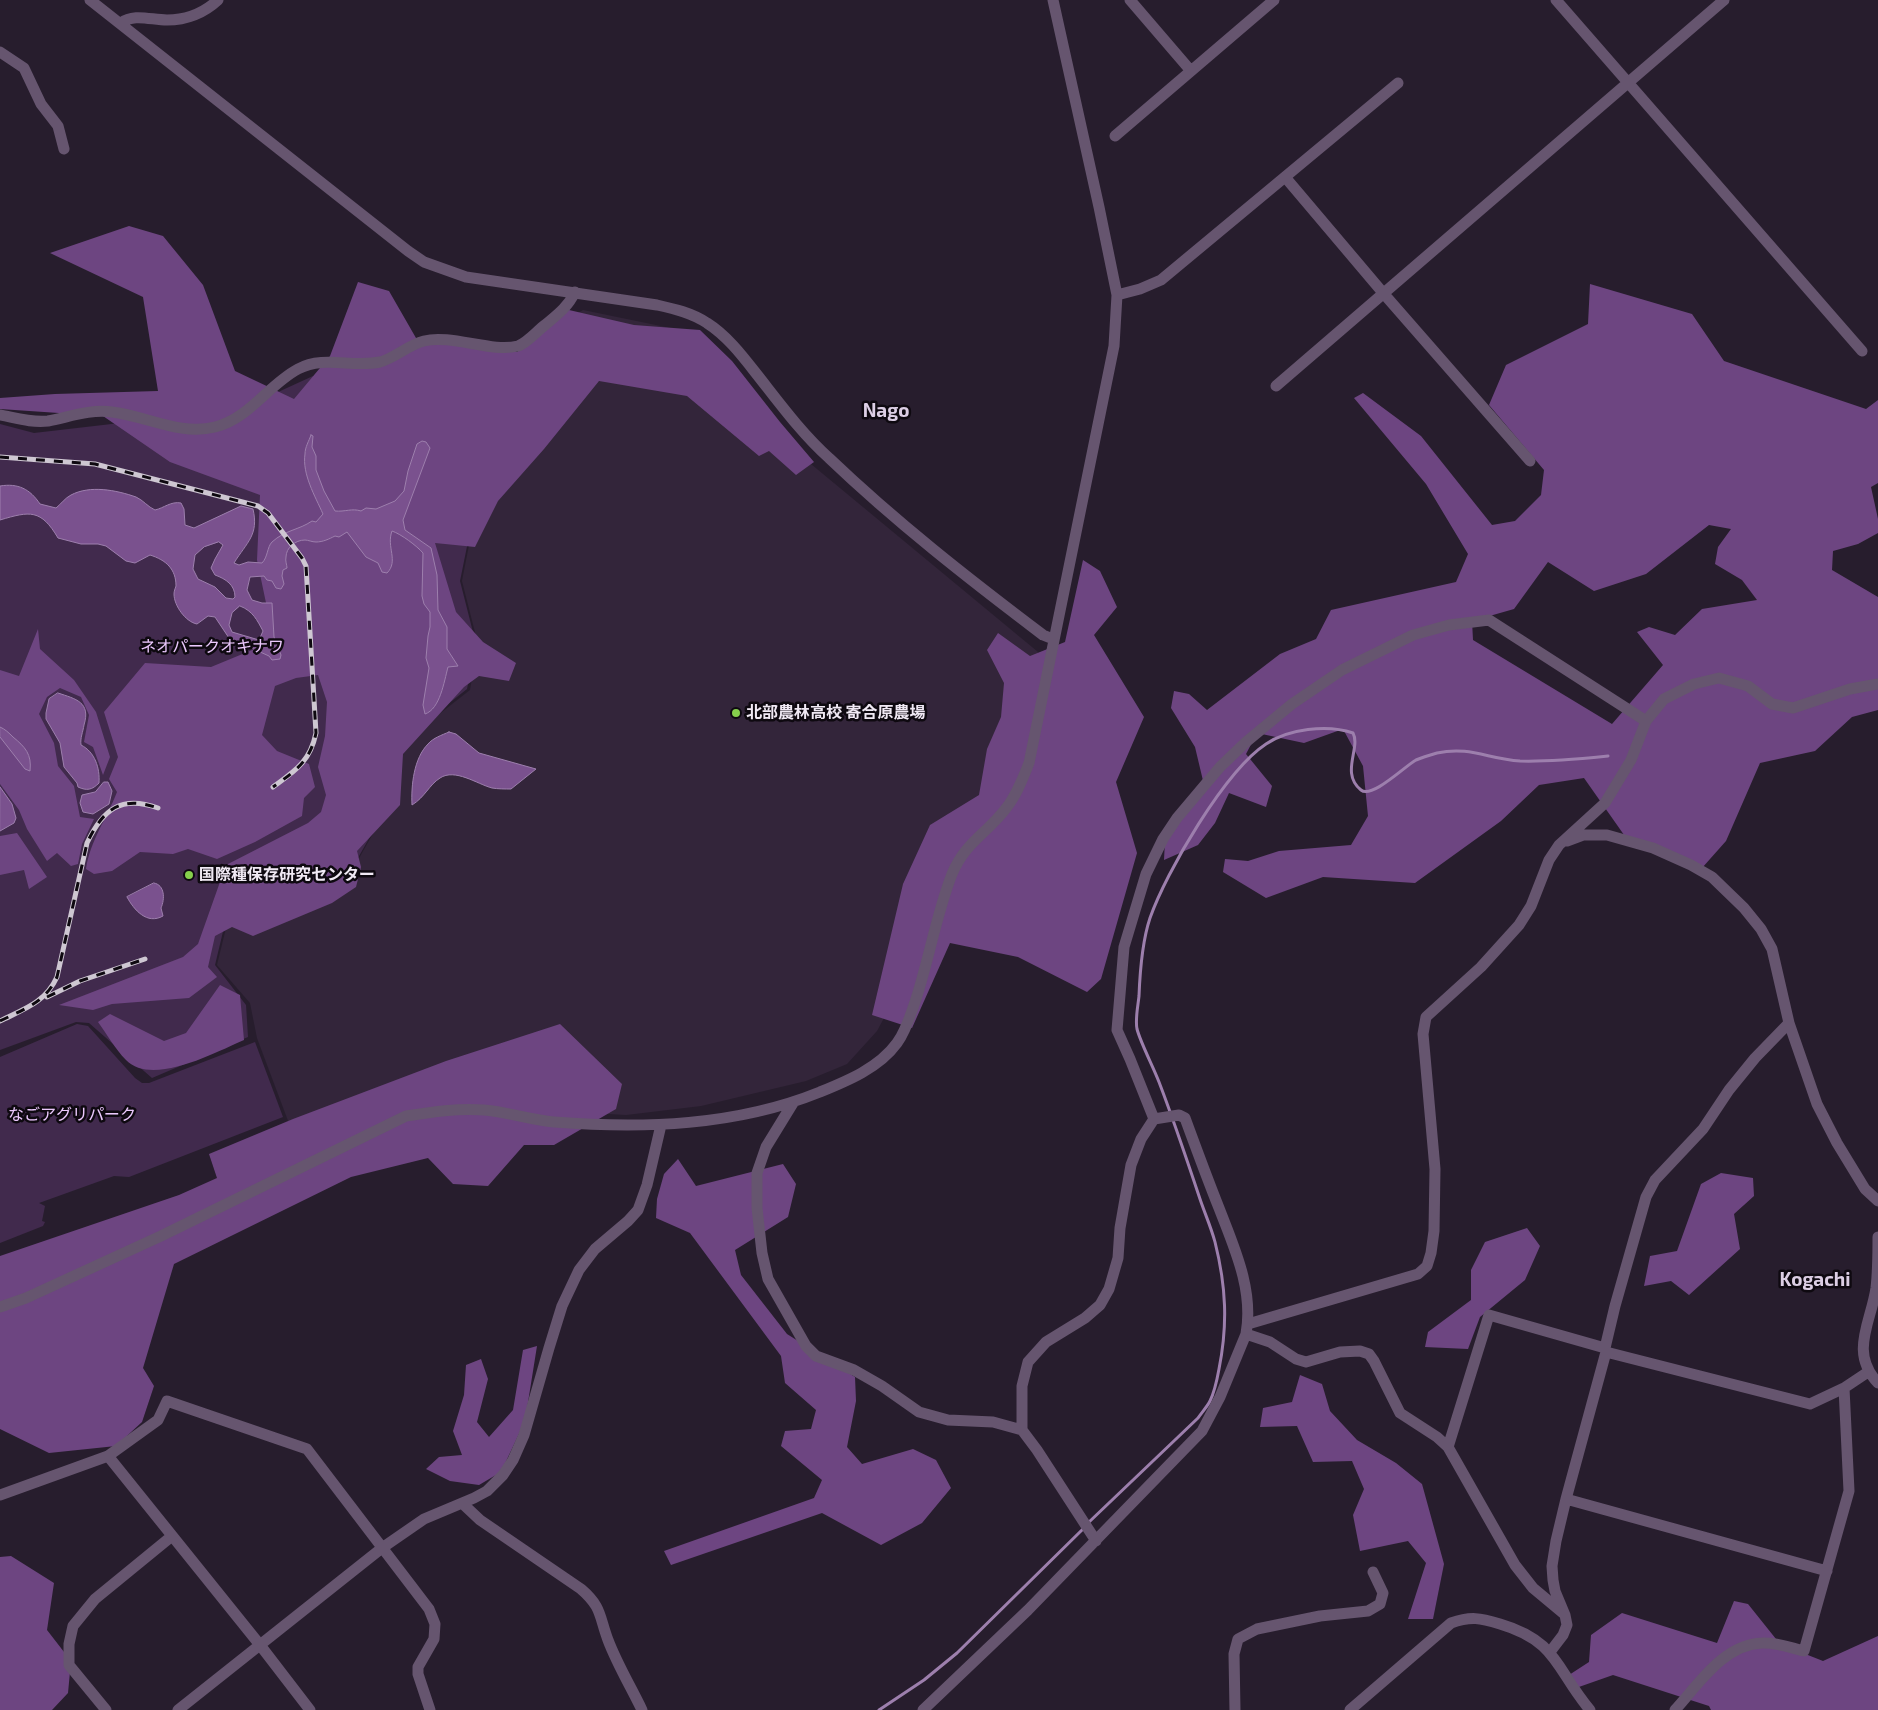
<!DOCTYPE html>
<html>
<head>
<meta charset="utf-8">
<style>
  body { margin:0 }
  canvas { display:block; background:#271d2d }
</style>
</head>
<body>
<canvas width="1878" height="1710"></canvas>
<script>
const ctx = document.querySelector('canvas').getContext('2d');
ctx.lineJoin = 'round';
function fill(path, color) { ctx.fillStyle = color; ctx.fill(path, 'evenodd'); }
function strokePath(path, color, width, dash) { ctx.strokeStyle = color; ctx.lineWidth = width; ctx.lineCap = dash ? 'butt' : 'round'; ctx.setLineDash(dash || []); ctx.stroke(path); }
function label(font, color, halo, rows, align = 'center') {
  ctx.font = font + ' "Exo 2","Noto Sans JP",sans-serif'; ctx.lineWidth = 5; ctx.setLineDash([]); ctx.textBaseline = 'middle'; ctx.strokeStyle = halo; ctx.fillStyle = color; for (const [text, x, y, turn = 0] of rows) {
    ctx.save(); ctx.translate(x, y); ctx.rotate((+turn || 0) * Math.PI / 180); ctx.textAlign = isNaN(turn) ? turn : align; if (halo) ctx.strokeText(text, 0, 0); ctx.fillText(text, 0, 0); ctx.restore();
  }
}
fill(new Path2D(`
  M583,310L680,330L788,445L1038,652L1040,681L901,986L877,1031L847,1064L806,1081L701,1106L626,1115L558,1111L302,1158L257,1038L250,1003L217,965L228,920L344,885L380,821L384,773L410,737L470,690L478,644L462,581L489,443L532,341Z`), '#33253a');
fill(new Path2D(`
  M313,376L488,442L460,581L476,644L467,689L408,736L379,821L343,884L226,919L215,965L246,1005L248,1037L152,1078L89,1023L76,1022L0,1050V424L34,433L129,422L276,393Z
  M77,1024L88,1026L135,1078L142,1083H149L255,1042L283,1117L129,1177L114,1176L39,1203L45,1206L42,1221L45,1222L43,1226L0,1243V1057Z`), '#412a4d');
fill(new Path2D(`
  M129,226L163,236L203,285L235,371L294,399L330,356L358,282L389,291L416,338L517,352L569,310L634,325L700,330L732,361L780,422L814,462L796,475L769,451L759,456L687,396L599,381L544,449L498,501L475,547L435,543L456,612L483,642L516,663L509,681L479,676L464,687L403,754L400,805L357,851L361,867L356,887L332,903L253,936L232,927L215,936L208,967L217,977L189,998L112,1004L93,1010L59,1005L183,957L198,944L226,865L308,823L321,812L326,795L318,767L325,736L327,702L318,675L296,678L275,686L262,735L277,751L309,764L315,787L304,798L302,816L255,842L217,859L188,849L173,854L140,852L112,871L94,874L86,869C90,841 107,818 117,792L109,779L118,757L104,712L145,663L211,667L274,641L257,560L260,495L170,462L103,416L0,409V398L55,394L158,391L143,297L50,253Z
  M1590,284L1692,314L1724,361L1866,409L1878,400V483L1871,487L1878,519V533L1858,544L1833,551L1832,570L1878,597V710L1852,717L1815,751L1760,763L1726,841L1702,868L1629,842L1584,778L1539,785L1501,821L1415,883L1323,877L1266,898L1223,872L1225,859L1248,861L1279,851L1351,845L1368,816L1363,766L1343,729L1304,743L1257,733L1246,754L1272,786L1266,807L1229,793L1215,823L1198,845L1164,860L1165,840L1205,789L1195,747L1171,708L1174,691L1189,694L1207,710L1280,654L1316,639L1331,610L1456,582L1468,554L1426,484L1354,398L1363,393L1421,436L1492,525L1515,521L1541,495L1544,470L1489,405L1506,365L1588,324ZM1709,525L1731,529L1718,547L1715,564L1742,580L1757,600L1702,609L1675,635L1649,627L1637,632L1663,665L1612,724L1473,640L1472,621L1514,609L1548,562L1594,591L1646,574Z
  M1083,560L1100,571L1117,607L1094,635L1144,717L1116,782L1137,853L1101,979L1087,992L1018,957L950,943L912,1028L872,1015L903,884L930,825L979,795L987,749L1001,717L1004,683L987,650L998,633L1030,656L1065,642Z
  M38,629L40,649L74,680L96,712L110,757L103,775L93,747L84,742L89,715L81,697L60,688L47,697L39,714L54,743L58,766L74,786L80,817L94,819L82,844L78,864L71,866L57,853L47,861L27,829L19,810L0,784V670L19,676Z
  M17,833L47,877L29,889L24,870L0,875V836Z
  M220,985L240,995L244,1040C216,1052 152,1087 126,1060C115,1049 107,1034 98,1022L110,1014L164,1041L186,1033Z
  M560,1024L622,1084L616,1109L554,1145H524L488,1186L453,1184L428,1158L351,1177L174,1264L143,1368L154,1386L142,1422L116,1446L49,1453L0,1429V1256L179,1195L217,1178L209,1154L293,1119L446,1061Z
  M678,1159L696,1186L783,1164L796,1184L788,1217L735,1250L741,1275L787,1334L855,1377L856,1401L847,1447L862,1464L913,1449L936,1460L951,1488L922,1523L881,1545L822,1513L671,1565L664,1551L814,1498L822,1480L781,1446L785,1431L811,1429L816,1410L785,1383L781,1356L690,1233L656,1218L657,1199L664,1174Z
  M1721,1173L1753,1178L1754,1196L1734,1214L1740,1249L1689,1295L1671,1281L1644,1286L1650,1256L1677,1251L1701,1184Z
  M1527,1228L1540,1246L1525,1280L1480,1317L1468,1349L1425,1347L1428,1332L1471,1300V1270L1485,1242Z
  M537,1346L525,1421L501,1472L479,1485L450,1481L426,1469L439,1457L462,1455L453,1431L464,1395L466,1365L481,1359L488,1379L477,1422L489,1437L513,1410L523,1350Z
  M1300,1375L1322,1384L1330,1411L1357,1440L1396,1463L1422,1484L1444,1564L1433,1619H1408L1426,1563L1408,1541L1360,1551L1353,1515L1364,1489L1352,1461L1313,1462L1297,1426L1260,1427L1263,1408L1292,1402Z
  M11,1556L54,1583L47,1630L71,1661L68,1693L52,1710H0V1557Z
  M1734,1601L1748,1604L1780,1644L1823,1661L1878,1636V1710H1711L1709,1706L1613,1675L1576,1688L1569,1675L1589,1662L1591,1635L1622,1613L1717,1643Z`), '#6d4581');
const water = new Path2D(`
  M311,435L313,436L312,447L316,456V470L324,491L335,511C345,512 352,508 361,511L366,508L376,509L395,501L404,491L408,471L417,444L422,441L426,442L430,448L403,520L405,530L431,548L437,575L438,610L447,627V649L458,666L448,667C444,682 440,709 425,714L423,705L429,668L426,658L428,636L430,627V612L424,604L422,596L423,553C417,546 401,534 392,531C386,547 399,561 387,573L382,572L378,563L366,557L347,532L339,537L335,536C329,539 323,542 316,542C312,542 308,540 305,540C295,540 286,548 286,557C285,561 287,565 287,568L283,570L282,576L284,584L281,589L276,588L272,581L267,580L264,576L250,577L247,590L252,600L262,603H272L274,637L281,655L280,659L272,660L269,656L229,638L215,617L208,616L197,624C186,622 174,606 174,594C174,591 175,589 176,586C176,569 166,560 150,555L135,563L126,561L106,546L98,544H81L58,538C41,509 30,511 0,520V486C18,483 30,489 40,504L56,508C61,504 65,498 71,495C90,485 116,490 136,497C143,500 148,507 155,510C164,508 171,501 181,503L184,509L185,525L194,528L241,506L253,509C259,535 247,542 234,563L239,565L248,562L262,563C268,557 267,547 272,542C285,530 299,530 312,521L316,522L323,514C315,496 302,474 305,454C305,447 309,441 311,435ZM219,542L223,545L215,559L211,568L215,575C226,579 235,585 235,597L233,599L226,598L215,587L198,579L193,569L195,555L204,547ZM240,606C253,611 257,620 263,631L259,640L232,632L229,625L232,613Z
  M58,693C76,699 91,702 84,725C83,732 80,738 81,745C95,752 100,768 99,783C92,790 87,791 78,787L77,783L64,767L60,743L46,719V713L49,699Z
  M0,727C5,729 9,733 13,737C25,747 32,754 30,771L25,769L0,737Z
  M449,732L456,734L479,753L536,769L511,789C505,789 498,789 492,788C477,784 455,768 440,778C429,785 425,797 412,805C411,785 414,758 428,744C433,738 442,735 449,732Z
  M104,782H108L112,791L109,804L93,814L83,812L80,803L82,795L95,792Z
  M0,787L12,804L16,818L14,823L0,831Z
  M154,883C165,885 165,899 161,908L163,916C147,925 134,910 127,897Z`);
fill(water, '#7a518e');
strokePath(water, '#9d7fad', 1);
strokePath(new Path2D(`
  M1088,1523L1198,1418C1202,1412 1207,1407 1210,1401C1215,1391 1217,1380 1219,1369C1228,1324 1226,1286 1215,1242C1211,1227 1205,1214 1200,1199C1187,1160 1174,1121 1159,1082C1153,1066 1141,1044 1137,1029C1135,1019 1138,1006 1139,996C1140,970 1142,942 1150,918C1166,872 1225,771 1266,744C1288,729 1327,724 1353,733C1361,748 1340,773 1361,790C1372,799 1405,766 1416,760C1423,757 1430,755 1437,753C1470,746 1488,759 1520,761C1549,762 1578,759 1608,756
  M879,1710L924,1680L957,1653L1084,1528`), '#9d7fad', 3);
strokePath(new Path2D(`
  M90,0L408,251L424,262L466,277L657,305C675,309 692,313 707,323C726,335 741,354 755,372C778,401 801,433 829,458C896,522 969,579 1043,635L1053,639
  M1130,0L1191,71
  M1556,0L1862,351
  M121,23C134,13 151,20 167,20C186,20 204,13 218,0
  M0,52L24,68L41,104L58,126L64,149
  M1115,136L1274,0
  M1285,177L1384,294L1530,461
  M1117,295L1140,289L1161,280L1398,83
  M1276,386L1724,0
  M0,415C16,418 32,423 48,421C69,417 90,409 112,412C146,416 181,436 215,427C250,418 268,385 298,369C324,355 352,368 380,362C395,358 408,345 424,341C451,334 492,353 518,346C527,343 537,331 545,325C557,315 568,307 575,292
  M1567,841L1583,835H1607L1653,848L1691,865L1712,877L1744,908L1761,929L1772,949L1789,1023L1817,1104L1837,1143L1865,1189L1878,1201
  M793,1103L766,1147L757,1173V1208L762,1253L768,1279L806,1346L816,1356L854,1370L882,1386L919,1412L948,1420L993,1422L1022,1430L1037,1450L1096,1541
  M1154,1119L1130,1059L1117,1030L1124,947L1146,874L1163,839L1177,818L1220,767L1246,742L1292,704L1342,670L1413,635L1449,625L1489,620L1646,721
  M1878,1237C1878,1254 1878,1271 1876,1288C1871,1323 1849,1352 1878,1383
  M0,1307L26,1298L161,1236L406,1116C432,1112 458,1108 484,1110C508,1112 531,1120 554,1122C643,1129 736,1126 820,1092C847,1081 879,1068 897,1043C906,1031 910,1016 915,1002C929,960 936,915 952,874C966,841 988,833 1007,807C1017,794 1023,778 1029,763L1114,346L1117,295L1099,207L1053,0
  M1248,1324L1418,1274L1427,1266L1431,1253L1434,1231L1435,1169L1423,1034L1426,1017L1481,967L1519,925L1531,906L1549,860L1559,845L1605,803L1631,760L1646,721L1664,699L1694,684L1719,678L1748,686L1772,704L1793,708L1850,689L1878,684
  M1246,1334L1270,1342L1296,1359L1306,1362L1340,1352L1360,1351L1369,1354L1374,1361L1400,1413L1437,1437L1448,1447L1515,1565L1533,1588L1563,1613
  M1606,1352L1810,1404L1844,1388L1868,1372
  M1448,1447L1489,1315L1605,1348
  M108,1456L260,1645L310,1710
  M0,1495L108,1456L158,1420L167,1401L307,1449L429,1609L435,1624L434,1639L418,1667V1674L430,1710
  M1566,1499L1827,1571
  M463,1504L480,1520L581,1589C602,1607 599,1616 608,1640C617,1664 631,1687 642,1710
  M1550,1652L1563,1635L1567,1625L1565,1615L1555,1591L1553,1580L1552,1566L1556,1541L1566,1499L1606,1352L1605,1348L1615,1306L1646,1197L1655,1180L1703,1129L1729,1090L1755,1058L1789,1023
  M106,1710L69,1665V1644L73,1626L95,1599L172,1536
  M178,1710L382,1548L424,1519L474,1498L487,1491L503,1475L513,1460L524,1435L549,1348L562,1306L579,1270L595,1249L628,1221L638,1210L647,1185L661,1125
  M923,1710L1028,1610L1202,1431L1220,1397L1246,1334C1254,1290 1234,1247 1219,1208C1207,1178 1196,1148 1185,1118L1179,1115L1154,1119L1141,1139L1131,1165L1120,1228L1118,1258L1109,1289L1100,1305L1085,1318L1046,1342L1028,1362L1022,1386V1430
  M1235,1710L1234,1654L1238,1639L1257,1629L1320,1616L1368,1611L1380,1604L1383,1593L1373,1572
  M1350,1710L1451,1623C1471,1616 1480,1618 1500,1624C1558,1641 1556,1670 1590,1710
  M1675,1710C1698,1685 1724,1644 1762,1643C1776,1642 1791,1648 1804,1651L1849,1491L1844,1388`), '#66556f', 11);
const rail = new Path2D(`
  M0,457L95,464L258,506L268,513L302,558L306,566L316,733C310,762 295,771 273,787
  M47,997L80,981L145,959
  M0,1021C24,1009 45,1003 57,977L87,843C103,809 121,795 158,808`);
strokePath(rail, '#cec7d2', 5);
strokePath(rail, '#0e0910', 3, [9]);
for (const [x, y, r, color] of [
  [736,713,5,"#86cf4c"],
  [189,875,5,"#86cf4c"]
]) { const dot = new Path2D(); dot.arc(x, y, r, 0, 2 * Math.PI); ctx.fillStyle = color; ctx.fill(dot); strokePath(dot, '#0e0910', 2); }
label('16px', '#ebc8fd', '#0e0910', [
  ["ネオパークオキナワ",212,647],
  ["なごアグリパーク",72,1115]
]);
label('bold 16px', '#f0e9f4', '#0e0910', [
  ["北部農林高校 寄合原農場",746,713],
  ["国際種保存研究センター",199,875]
], 'left');
label('bold 19px', '#dccee4', '#0e0910', [
  ["Nago",886,411],
  ["Kogachi",1815,1280]
]);
</script>
</body>
</html>
